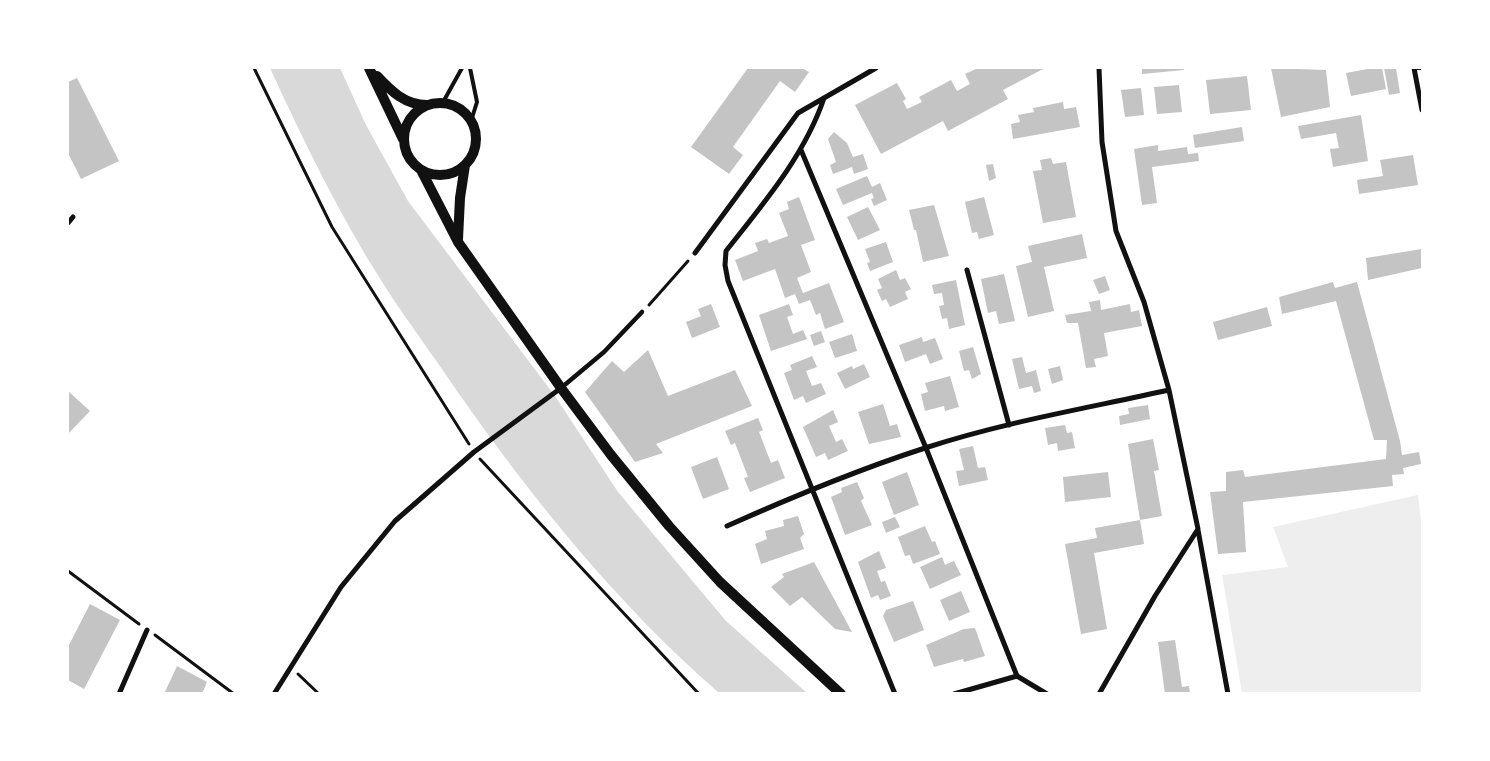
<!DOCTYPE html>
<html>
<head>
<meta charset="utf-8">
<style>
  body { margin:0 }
  #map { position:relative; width:1490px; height:761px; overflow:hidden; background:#fff; font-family:"Nunito Sans",sans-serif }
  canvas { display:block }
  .frame { position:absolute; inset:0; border:69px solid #fff; pointer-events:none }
</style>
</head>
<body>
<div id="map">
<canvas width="1490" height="761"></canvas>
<div class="frame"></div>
</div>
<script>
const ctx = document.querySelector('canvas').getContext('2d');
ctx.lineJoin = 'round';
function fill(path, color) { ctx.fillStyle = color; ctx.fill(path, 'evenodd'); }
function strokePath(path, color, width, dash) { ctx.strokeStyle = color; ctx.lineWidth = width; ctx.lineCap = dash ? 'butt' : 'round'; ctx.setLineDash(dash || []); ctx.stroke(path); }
fill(new Path2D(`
  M1418,495L1422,529V693H1242L1222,575L1288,567L1273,527Z`), '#eee');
fill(new Path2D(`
  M270,68H340L366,125L408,201L555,396L618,492L726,621L807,693H719C618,605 534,501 457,391C433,355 407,321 384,285C340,216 304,142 270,68Z`), '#d9d9d9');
fill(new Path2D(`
  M748,68H802L809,72L795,92L780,81L733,147L743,155L729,174L691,147Z
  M978,68H1045L1003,90L1008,99L948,131L943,121L881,154L855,105L897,83L906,99L903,101L907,109L922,102L919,97L951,80L957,91L970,84L965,74Z
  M1142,68H1184V70L1142,74Z
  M1271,68L1326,70L1330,107L1281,117Z
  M1373,68H1382L1386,89L1351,96L1346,73Z
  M1384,68H1396L1400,93L1389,95Z
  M1247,76L1251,110L1210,114L1206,80Z
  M77,78L119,161L81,179L68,153V82Z
  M1179,85L1182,112L1157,114L1154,87Z
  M1141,88L1144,115L1125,117L1121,90Z
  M1063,102L1064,109L1076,107L1080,127L1013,139L1011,124L1020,122L1018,115L1034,112L1033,108Z
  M1361,115L1368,161L1333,167L1330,149L1339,148L1336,133L1301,139L1298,126Z
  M1242,127L1244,141L1195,148L1193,135Z
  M834,132L847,143L853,157L863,154L868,169L854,174L852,167L833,174L830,165L836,162L828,139Z
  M1158,145V151L1187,147L1188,154L1198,153L1199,161L1152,167L1157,203L1142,205L1134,149Z
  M1413,155L1418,185L1359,194L1357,180L1383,176L1380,160Z
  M1051,158L1053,164L1066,162L1076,217L1043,223L1033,171L1042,170L1040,160Z
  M993,164L996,178L989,181L986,165Z
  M867,176L872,187L880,183L887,200L874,206L871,199L874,198L872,193L843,205L836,189Z
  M799,197L815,240L801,245L811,272L797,278L803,293L829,283L844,322L825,329L820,313L816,315L810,300L799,304L795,294L785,298L775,269L743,281L735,260L758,251L755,243L767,239L769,243L788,236L779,213L789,209L787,202Z
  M984,197L994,235L979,239L977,232L972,233L965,202Z
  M934,205L949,256L923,262L916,230H914L909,210Z
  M868,207L880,230L858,240L847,217Z
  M1082,234L1087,258L1044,267L1054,311L1028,317L1016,266L1032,262L1028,246Z
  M886,242L893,262L870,271L867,263L870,262L865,249Z
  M1422,249V268L1368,280L1366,258Z
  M896,270L900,280L905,278L911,289L905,292L908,299L890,307L886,299L882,301L877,290L882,288L878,279Z
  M1004,274L1015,321L999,324L996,311L988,313L981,279Z
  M1105,276L1110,290L1099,294L1093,280Z
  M956,280L965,325L949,329L947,318L942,319L939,306L944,305L942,293L934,294L932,285Z
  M1333,282L1335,288L1357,282L1400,441L1402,455L1419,452L1421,464L1403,468L1404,474L1392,475L1393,486L1243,502L1246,552L1218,554L1210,492L1226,491V472L1243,470L1245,477L1386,459L1387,440H1374L1336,301L1282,314L1279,297Z
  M1100,300L1101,310L1130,304L1131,312L1139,310L1142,326L1104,333L1108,356L1094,359L1096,367L1086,368L1078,323H1067L1065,315L1091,311L1089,302Z
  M711,304L720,327L692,338L686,322L701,316L698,309Z
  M789,304L793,315L787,317L793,334L803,330L807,339L771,351L759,315Z
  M1267,307L1272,326L1218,340L1213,322Z
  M821,331L825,342L814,346L810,335Z
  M852,334L857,351L835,358L829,342Z
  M922,337L923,342L935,338L943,359L930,364L926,354L905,362L899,345Z
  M973,347L981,374L972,379L969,370L964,371L959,351Z
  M648,350L668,396L735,370L752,406L656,444L663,453L635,462L585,392L612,361L624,372Z
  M812,356L817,367L806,371L812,386L821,383L826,394L806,403L803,396L794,400L784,373L792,370L790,365Z
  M1022,357L1026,373L1036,370L1041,391L1034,393L1032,386L1019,389L1012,359Z
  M864,364L870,377L845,389L837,373L852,366L853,369Z
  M1060,366L1063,380L1052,384L1048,369Z
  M950,376L959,407L945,411L944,406L925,411L921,394L928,392L925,383Z
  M68,391L90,411L68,434Z
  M883,404L890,426L897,424L901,437L869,444L858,412Z
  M1148,405L1150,419L1120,425L1119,416L1129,414L1128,408Z
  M833,410L838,422L829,426L836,442L842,439L848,451L828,460L825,453L816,457L803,427Z
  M758,418L763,430L759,432L771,463L778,460L785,478L750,492L744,478L748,477L735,443L731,445L725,431Z
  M1065,425L1067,433L1072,432L1075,448L1058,451L1057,443L1048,445L1045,428Z
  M1153,439L1159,470L1154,471L1162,516L1140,520L1128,444Z
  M973,446L978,468L985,467L988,480L959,486L956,471L964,470L959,449Z
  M717,457L729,489L703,499L691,467Z
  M907,472L919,505L894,515L882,482Z
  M1108,472L1111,497L1065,502L1063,477Z
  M857,482L864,498L861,501L872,525L845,535L831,497L842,492L841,488Z
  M798,516L804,534L800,538L804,549L761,564L755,544L767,539L765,531L784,526L783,520Z
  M895,517L900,527L886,533L882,522Z
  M1140,520L1144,544L1094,553L1107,629L1081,634L1065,544L1097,538L1095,528Z
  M925,526L932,542L935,541L940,554L913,564L910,555L905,556L898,537Z
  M879,551L886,568L877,571L881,582L885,581L891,596L880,600L878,595L871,598L858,562Z
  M942,557L945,565L954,561L961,575L930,589L920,567Z
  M814,562L852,632L835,629L802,597L790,606L771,587L784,577L782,574Z
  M961,591L970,612L949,621L940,600Z
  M913,601L924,630L894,642L883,616L886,610Z
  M90,604L120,620L84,689L68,680V647Z
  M975,628L985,656L964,662L963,659L934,667L926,645L964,629Z
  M1175,640L1182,687L1189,686L1190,694H1165L1158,642Z
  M177,666L207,682L202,694H164Z`), '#c4c4c4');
strokePath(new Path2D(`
  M254,68L332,227L469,444
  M649,305L688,261
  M480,459L699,694
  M68,571L139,624
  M155,635L234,694
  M298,674L319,694`), '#111', 3);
strokePath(new Path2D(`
  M470,68L477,102L471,121
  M1414,68H1422
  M442,104L462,68`), '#111', 4);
strokePath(new Path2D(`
  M561,388L604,352L642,312`), '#111', 4.5);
strokePath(new Path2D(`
  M1414,68L1422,110
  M824,98C805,155 763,204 726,251L725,265L728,281L895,694
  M801,150L926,448L1017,676L1047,694
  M68,223L73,217
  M695,253L798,113L876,68
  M967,270L1009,425
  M727,526C792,497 857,470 925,448C1004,422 1088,408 1169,390
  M1198,530L1228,694
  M119,694L147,630
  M274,694L341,587L395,521L474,452L561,388
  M954,694L1017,676
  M1099,694L1155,596L1198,529L1169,390L1144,302L1116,231L1102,142L1099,68`), '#111', 5);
strokePath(new Path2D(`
  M369,68L403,139
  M377,76C391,91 405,105 427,105
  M404 139a36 36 0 1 1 72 0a36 36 0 1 1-72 0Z
  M421,170L458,242L561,388L611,455L669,526L720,582L841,694
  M458,239L460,198L465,165`), '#111', 10);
</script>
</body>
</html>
